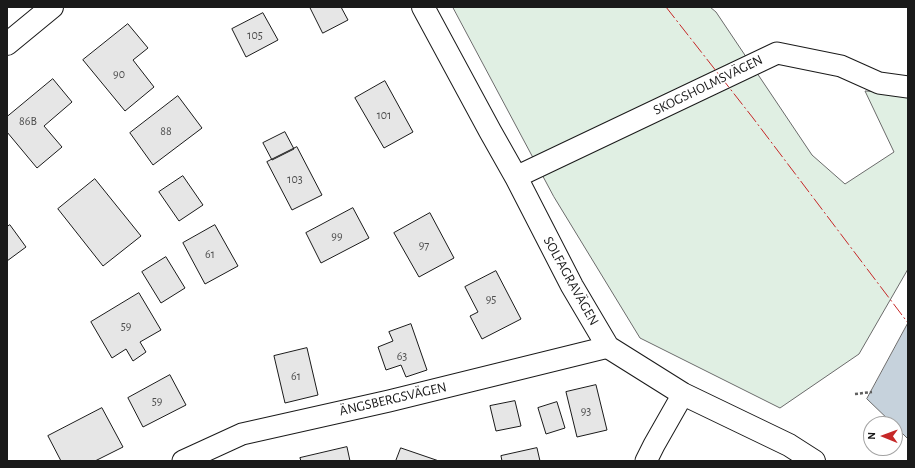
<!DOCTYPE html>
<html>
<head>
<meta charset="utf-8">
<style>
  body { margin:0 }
  #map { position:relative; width:915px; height:468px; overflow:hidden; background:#fff; font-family:"Alegreya Sans",sans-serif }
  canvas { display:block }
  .frame { position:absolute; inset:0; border:8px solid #1a1a1a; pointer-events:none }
  .north { position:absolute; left:863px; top:416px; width:40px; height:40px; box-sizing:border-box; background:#fff; border:1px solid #a3a3a3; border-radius:50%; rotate:271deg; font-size:11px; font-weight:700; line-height:16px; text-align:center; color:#1a1a1a }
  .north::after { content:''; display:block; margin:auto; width:14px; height:18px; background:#c62828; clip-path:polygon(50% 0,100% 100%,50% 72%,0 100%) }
</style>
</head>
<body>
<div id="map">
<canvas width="915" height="468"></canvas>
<div class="frame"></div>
<div class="north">N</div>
</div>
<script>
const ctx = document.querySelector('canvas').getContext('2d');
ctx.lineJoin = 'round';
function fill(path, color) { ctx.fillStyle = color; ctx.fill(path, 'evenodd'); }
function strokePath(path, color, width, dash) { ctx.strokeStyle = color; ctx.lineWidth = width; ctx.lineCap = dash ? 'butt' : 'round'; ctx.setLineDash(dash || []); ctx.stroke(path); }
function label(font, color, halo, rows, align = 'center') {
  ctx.font = font + ' "Alegreya Sans",sans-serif'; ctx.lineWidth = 3; ctx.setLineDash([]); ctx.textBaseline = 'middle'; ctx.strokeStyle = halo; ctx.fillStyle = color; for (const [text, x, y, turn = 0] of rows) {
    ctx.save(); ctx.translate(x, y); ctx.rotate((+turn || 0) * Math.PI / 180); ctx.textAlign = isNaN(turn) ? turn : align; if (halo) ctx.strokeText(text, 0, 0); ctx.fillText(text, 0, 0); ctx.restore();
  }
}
const green = new Path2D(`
  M453,7H710L716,12L812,155L845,184L894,152L865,91L908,93V269L859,354L780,408L640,338L554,197Z`);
fill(green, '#e0efe3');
strokePath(green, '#6a6a6a', 1);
const water = new Path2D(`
  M908,323V439L895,426V424H893L867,399Z`);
fill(water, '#c6d2dc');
strokePath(water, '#6a6a6a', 1);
const building = new Path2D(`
  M310,7H341L348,20L323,33Z
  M263,13L278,40L246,57L232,29Z
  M128,24L148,48L133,60L154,87L125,111L83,60Z
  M53,79L72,102L44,126L62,147L37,168L7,132V117Z
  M385,81L413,132L384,148L355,98Z
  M178,96L202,128L153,165L130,133Z
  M285,132L294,149L272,160L263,143Z
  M297,147L322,195L292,210L267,162Z
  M183,176L203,205L179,221L159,192Z
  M95,179L141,236L103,266L58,209Z
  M353,208L369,238L321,263L306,233Z
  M430,213L454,258L419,277L394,233Z
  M10,225L26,247L7,261V227Z
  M215,225L238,266L205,284L183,243Z
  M166,257L185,288L161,303L142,272Z
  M496,271L521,319L482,339L470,316L478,312L465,287Z
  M139,293L161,330L140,342L146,352L133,361L126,349L112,358L91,322Z
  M411,324L427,370L406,377L401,365L386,370L378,347L393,341L389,332Z
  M307,348L318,395L285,403L274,356Z
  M170,375L186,405L143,427L128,398Z
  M596,385L607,430L577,437L566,392Z
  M515,401L521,426L496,431L490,406Z
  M557,402L565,428L546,434L538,408Z
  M102,408L123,447L95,461H61L48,436Z
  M347,447L350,461H301L300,458Z
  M401,448L439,461H396Z
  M537,448L540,461H502L501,456Z`);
fill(building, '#e6e6e6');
strokePath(building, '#1a1a1a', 1);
const minor = new Path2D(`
  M516,177L777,53L841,66L879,83L908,87
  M183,461L242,434L389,401L608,347
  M646,461L654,445L683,394`);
const tertiary = new Path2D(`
  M423,7L490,131L516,177L572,286L608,347L683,394L789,445L814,461
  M7,44L52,7`);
strokePath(minor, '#1a1a1a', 23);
strokePath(tertiary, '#1a1a1a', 24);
strokePath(new Path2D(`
  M855,394L872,392`), '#5f5f5f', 2.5, [3, 2]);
strokePath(minor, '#fff', 21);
strokePath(tertiary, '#fff', 22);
strokePath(new Path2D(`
  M666,7L753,118L908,323`), '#c62828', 1, [14, 3, 2, 3]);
label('12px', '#4d4d4d', null, [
  ["105",255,35],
  ["90",119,74],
  ["101",384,115],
  ["86B",28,121],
  ["88",166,131],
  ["103",295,179],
  ["99",337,236],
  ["97",424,245],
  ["61",210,254],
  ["95",491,299],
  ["59",126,326],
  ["63",402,356],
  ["61",296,376],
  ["59",157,401],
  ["93",586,411]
]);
label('14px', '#1a1a1a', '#fff', [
  ["SKOGSHOLMSVÄGEN",708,85,-26],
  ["SOLFAGRAVÄGEN",571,281,61],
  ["ÄNGSBERGSVÄGEN",393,399,-13]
]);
</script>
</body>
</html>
